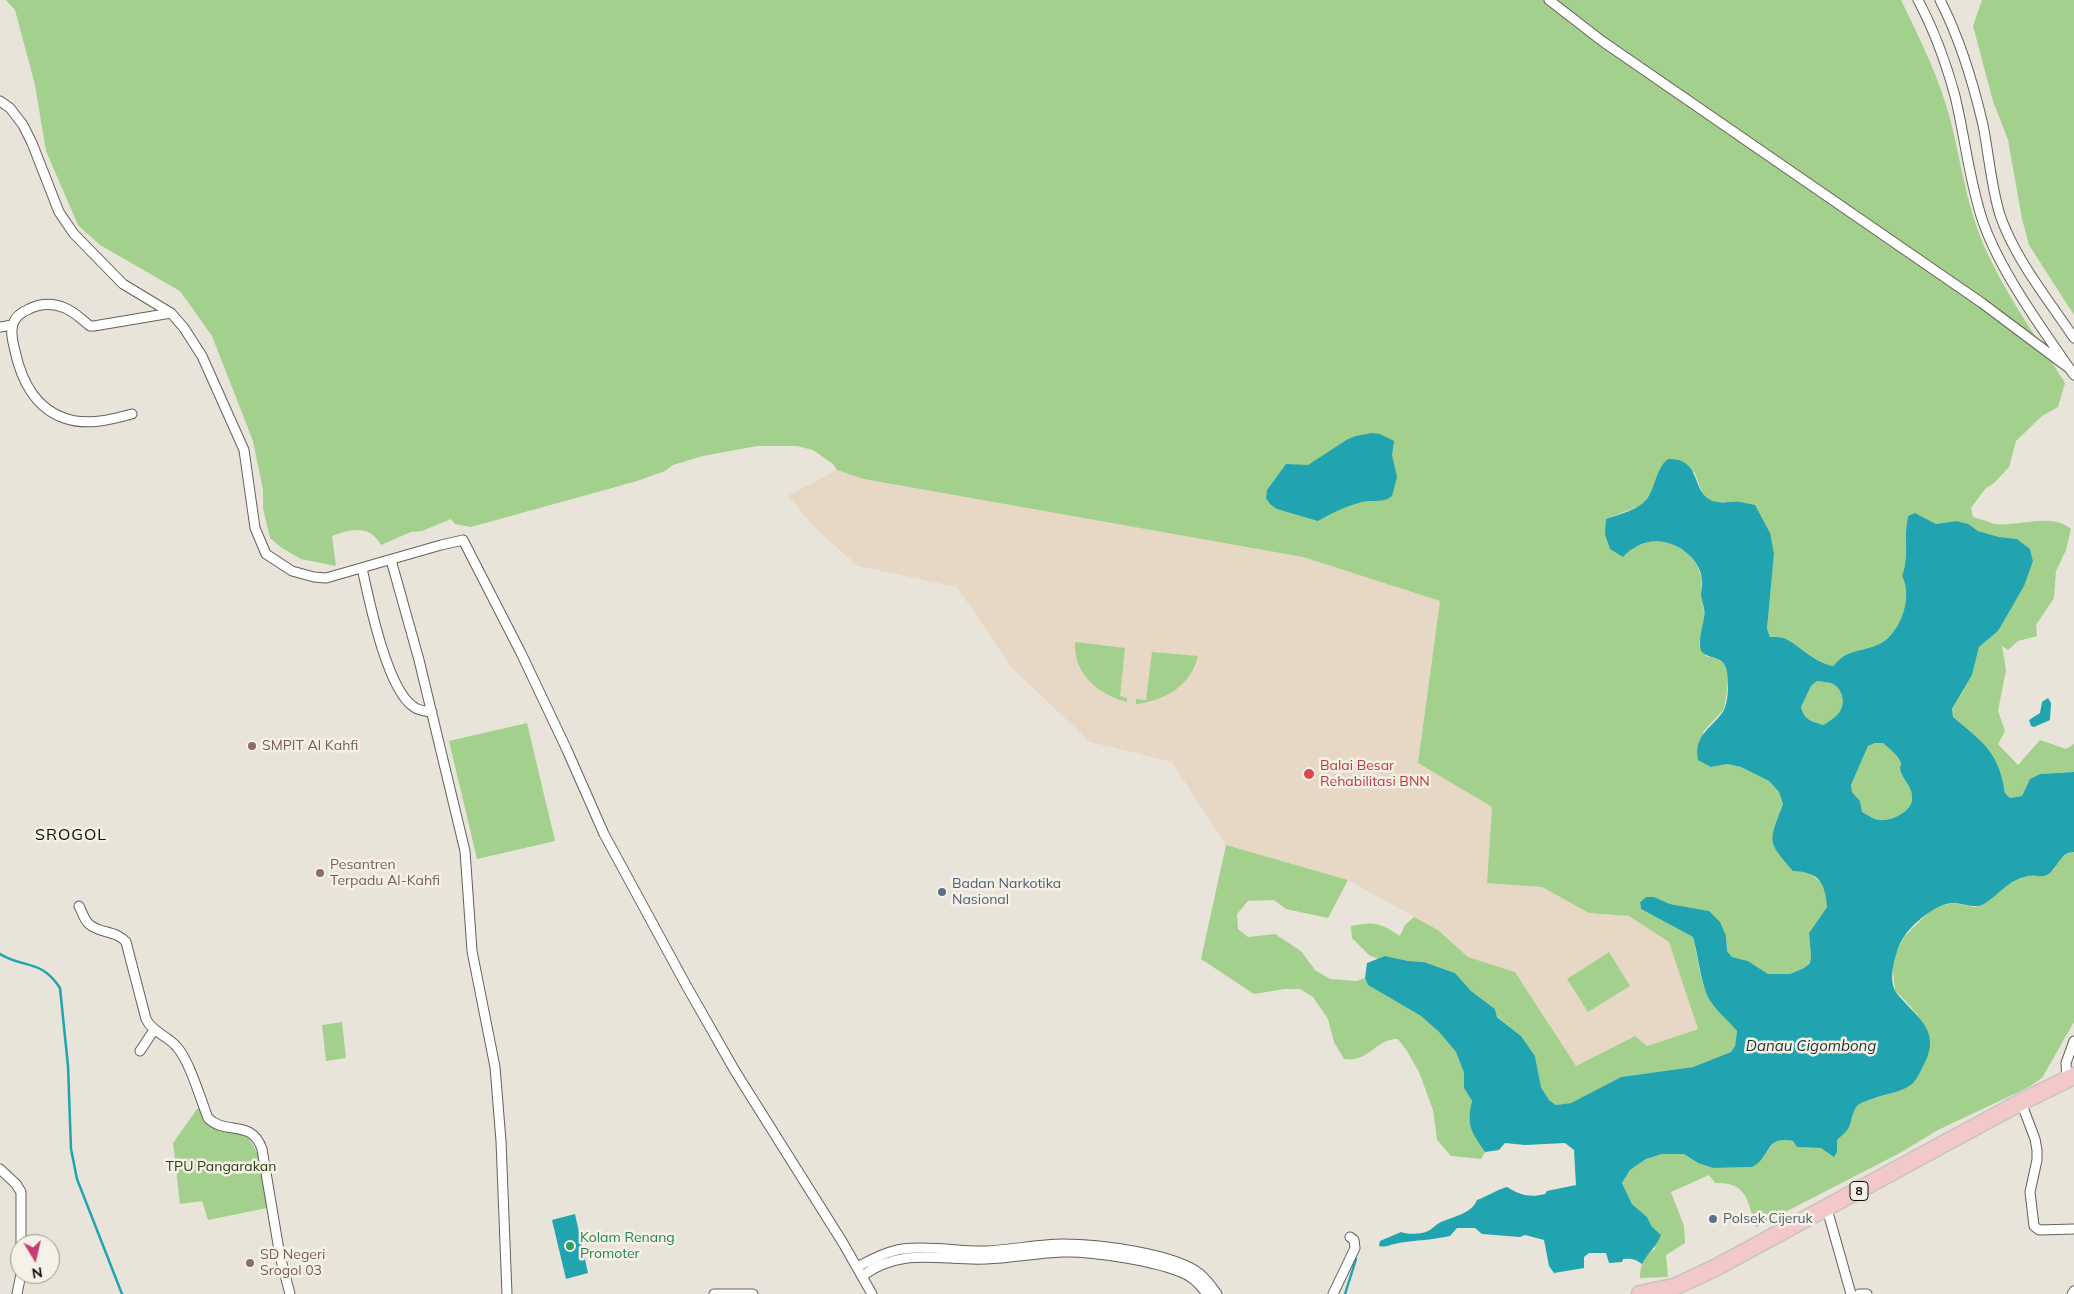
<!DOCTYPE html>
<html>
<head>
<meta charset="utf-8">
<style>
  body { margin:0 }
  #map { position:relative; width:2074px; height:1294px; overflow:hidden; background:#e8e4d9; font-family:Mulish,sans-serif }
  canvas { display:block }
  .north { position:absolute; left:10px; top:1234px; width:50px; height:50px; box-sizing:border-box; background:#f5f1e7; border:1px solid #98958e; border-radius:50%; rotate:171deg; font-size:14px; font-weight:700; line-height:20px; text-align:center; color:#0d0b08 }
  .north::after { content:''; display:block; margin:auto; width:18px; height:22px; background:#c73c73; clip-path:polygon(50% 0,100% 100%,50% 72%,0 100%) }
</style>
</head>
<body>
<div id="map">
<canvas width="2074" height="1294"></canvas>
<div class="north">N</div>
</div>
<script>
const ctx = document.querySelector('canvas').getContext('2d');
ctx.lineJoin = 'round';
function fill(path, color) { ctx.fillStyle = color; ctx.fill(path, 'evenodd'); }
function strokePath(path, color, width, dash) { ctx.strokeStyle = color; ctx.lineWidth = width; ctx.lineCap = dash ? 'butt' : 'round'; ctx.setLineDash(dash || []); ctx.stroke(path); }
function label(font, color, halo, rows, align = 'center') {
  ctx.font = font + ' Mulish,sans-serif'; ctx.lineWidth = 5; ctx.setLineDash([]); ctx.textBaseline = 'middle'; ctx.strokeStyle = halo; ctx.fillStyle = color; for (const [text, x, y, turn = 0] of rows) {
    ctx.save(); ctx.translate(x, y); ctx.rotate((+turn || 0) * Math.PI / 180); ctx.textAlign = isNaN(turn) ? turn : align; if (halo) ctx.strokeText(text, 0, 0); ctx.fillText(text, 0, 0); ctx.restore();
  }
}
fill(new Path2D(`
  M837,470L864,479L1303,557L1440,601L1418,763L1492,807L1487,882L1542,887L1589,913L1629,916L1670,942L1698,1029L1647,1046L1635,1036L1576,1066L1515,972L1468,957L1438,930L1348,880L1226,845L1172,762L1090,742L1012,668L957,587L858,566L817,530L788,496Z`), '#e6d8c5');
fill(new Path2D(`
  M6,0H1901C1920,39 1940,79 1951,122C1961,163 1967,207 1984,246C2005,294 2038,339 2065,383L2058,407L2042,416L2016,441L2009,467L1994,483L1985,489L1971,508L1973,517C1980,519 1988,522 1995,524C2019,527 2051,512 2071,529L2066,550L2056,571L2054,598L2036,625L2037,636L2018,641L2008,650L2002,646L2006,670L1998,711L2005,731L1998,744L2018,765L2040,740L2066,749L2074,744V772L2040,774L2030,779L2022,796L2010,798L2005,793C1999,753 1983,741 1953,717L1952,710L1972,675L1979,647L1998,631L2033,561L2030,549L2017,539L1999,537L1978,531L1968,525L1956,521L1936,524L1915,513L1908,516C1903,538 1910,555 1902,576C1912,593 1903,626 1887,639C1877,648 1860,649 1848,654C1842,656 1837,662 1833,666C1813,662 1803,648 1786,639C1782,637 1775,637 1770,637L1767,629L1774,554L1740,502H1716L1709,499L1703,495L1695,473L1675,459L1642,505L1606,519L1618,553L1623,556L1632,547L1653,541L1668,542L1688,553L1697,565L1702,579L1701,594L1705,617L1699,644L1706,656L1718,659L1724,664L1729,678L1724,709L1703,732L1711,767L1727,764L1741,767L1769,781L1779,792L1783,804L1773,833L1807,871L1824,885L1827,907L1809,933L1811,955L1810,962L1804,968L1790,974H1768L1748,961L1732,957L1727,951L1726,936L1709,911L1670,904L1654,897H1646L1640,902L1641,909L1693,937C1697,954 1701,985 1709,999C1716,1011 1729,1020 1737,1031L1735,1046L1731,1052L1693,1067L1621,1077L1571,1103L1556,1105L1549,1100L1541,1087L1535,1056L1521,1036L1497,1016L1495,1009L1471,991L1455,973L1424,962L1408,961L1385,956L1378,959L1369,955L1352,938L1351,926C1375,921 1380,923 1400,936L1405,925L1414,917L1438,930L1468,957L1515,972L1576,1066L1635,1036L1647,1046L1698,1029L1669,942L1629,916L1589,913L1542,887L1487,883L1492,807L1418,763L1440,601L1303,557L864,479L837,470L833,464L813,450L797,446H757L703,456L673,465L665,471L637,481L471,527L455,524L451,519L422,531L411,532L381,545C370,524 350,529 332,536L336,566L301,559L282,548L270,538L263,508V490L253,441L212,336L180,291L100,245L78,225L46,151L35,85L15,10Z
  M1982,0H2074V315L2029,245L2022,219L2008,140L1993,101L1973,26Z
  M1075,642L1125,648L1120,696L1127,698V702C1098,695 1073,673 1075,642Z
  M1152,652L1198,656C1191,686 1164,701 1136,704V699L1146,700Z
  M1817,681C1822,682 1829,682 1833,684C1837,686 1839,689 1841,693C1847,709 1836,718 1823,725C1813,721 1803,719 1801,707L1811,686Z
  M527,723L555,841L477,859L449,741Z
  M1875,743H1883C1888,748 1900,756 1901,764C1901,765 1900,766 1900,768C1901,778 1914,786 1912,801C1909,813 1891,821 1880,820C1874,820 1868,815 1862,812L1860,801L1852,792L1851,785L1868,746Z
  M1226,845L1348,880L1328,918L1286,909L1274,900L1248,901L1237,914L1238,929L1248,937L1275,934L1301,951L1315,970L1330,979L1357,981L1365,978L1368,985L1421,1016L1440,1033L1456,1052L1464,1073V1088L1472,1101C1466,1126 1471,1131 1485,1152L1481,1159L1451,1156L1437,1140L1433,1110L1419,1072L1407,1051L1398,1039C1376,1038 1369,1063 1344,1059L1334,1042L1328,1019L1313,997L1300,989H1284L1254,994L1201,959Z
  M2069,852H2074V1022L2042,1078L2027,1088L1938,1130L1898,1154L1756,1227C1747,1201 1748,1182 1715,1183L1709,1175L1671,1192L1684,1226L1685,1243L1666,1255L1668,1277L1640,1278C1640,1265 1644,1255 1655,1249L1652,1227L1647,1217L1632,1204L1622,1183L1630,1170L1646,1159L1662,1154H1684L1698,1163L1713,1168L1752,1167C1756,1164 1761,1160 1764,1156C1774,1142 1775,1137 1793,1141L1797,1147L1821,1148L1834,1156L1837,1152V1140L1847,1130L1852,1114L1859,1104L1902,1089L1914,1082L1928,1055L1918,1015L1895,990L1892,961L1904,937L1929,912L1939,906L1954,903L1975,907L1986,903L2003,887L2017,880L2031,875L2045,876L2054,870L2060,859Z
  M1609,952L1630,986L1588,1012L1567,979Z
  M342,1022L346,1058L326,1061L322,1025Z
  M197,1109H201L215,1126L243,1130C264,1159 266,1173 267,1208L208,1220L202,1201L180,1204L173,1143Z`), '#a3d08c');
fill(new Path2D(`
  M1372,433L1380,434L1394,441L1392,455L1397,477L1392,496C1382,504 1373,499 1362,502C1346,506 1332,513 1318,521L1277,509L1270,504L1266,498L1267,490L1286,464L1308,465L1348,439L1356,436Z
  M1668,459C1701,458 1692,490 1709,499C1719,505 1729,501 1740,502C1745,503 1750,504 1755,505L1770,533L1774,554L1767,629L1770,637C1775,637 1782,637 1786,639C1803,648 1813,662 1833,666C1837,662 1842,656 1848,654C1860,649 1877,648 1887,639C1903,625 1912,594 1902,576C1910,554 1903,539 1908,516L1915,513L1936,524L1956,521L1968,524L1978,531L1999,537L2017,539L2030,549L2033,561L2024,586L1998,631L1979,647L1972,675L1952,709L1953,717C1983,742 1999,752 2005,793L2010,798L2022,796L2030,779L2040,774L2074,772V852C2060,851 2058,869 2047,875C2041,878 2034,874 2028,876C2006,882 2004,890 1987,902C1977,910 1966,904 1955,903C1937,902 1912,924 1903,938C1896,950 1887,979 1896,992C1910,1012 1938,1026 1928,1055C1926,1061 1917,1079 1914,1082C1906,1091 1886,1094 1875,1098C1870,1100 1862,1102 1858,1105C1851,1113 1852,1122 1848,1129C1845,1133 1840,1137 1837,1140V1152L1834,1157L1821,1148L1797,1147L1793,1141C1764,1135 1772,1157 1752,1167L1713,1168L1698,1163L1684,1154H1662L1646,1159L1630,1170L1622,1183L1632,1204L1647,1217L1652,1227L1661,1235C1655,1249 1648,1252 1642,1264C1636,1259 1631,1258 1623,1259L1622,1262L1609,1263L1606,1253H1589L1584,1257V1268L1554,1273L1549,1266L1544,1240L1525,1235L1520,1237L1482,1234L1475,1228H1457L1450,1236C1433,1240 1416,1240 1399,1243C1391,1244 1386,1248 1379,1246L1380,1241L1401,1232C1407,1235 1422,1234 1428,1231C1433,1229 1436,1224 1441,1222C1455,1216 1471,1214 1477,1200C1488,1196 1496,1190 1507,1187C1520,1195 1530,1198 1545,1194L1547,1191L1576,1185L1574,1150L1565,1143L1525,1145L1505,1143L1499,1150L1485,1152C1471,1131 1466,1126 1472,1101L1464,1088V1073L1456,1052L1440,1033L1421,1016L1368,985L1365,978L1367,963L1385,956L1408,961L1424,962L1455,973L1471,991L1495,1009L1497,1017L1521,1036L1535,1056L1541,1087L1549,1100L1556,1105L1571,1103L1621,1077L1693,1067L1731,1052L1735,1046L1737,1031C1728,1020 1716,1011 1709,999C1701,984 1698,954 1693,937L1641,909L1640,902L1646,897H1654L1670,904L1709,911L1720,922L1726,936L1727,951L1732,957L1748,961L1768,974H1790L1804,968L1810,963L1811,955L1809,933L1827,907C1825,883 1820,872 1793,871C1766,840 1769,842 1783,804L1779,792L1769,781L1741,767L1727,764L1711,767L1698,760C1693,734 1714,727 1724,710C1729,700 1730,673 1724,664C1719,656 1708,659 1701,651C1698,639 1702,630 1704,618C1706,610 1702,603 1701,595C1701,590 1703,585 1702,580C1701,561 1681,545 1664,542C1648,539 1633,546 1623,557L1610,549L1605,534L1606,519C1617,515 1634,511 1643,503C1656,492 1654,470 1668,459ZM1817,681C1822,682 1829,682 1833,684C1837,686 1839,689 1841,693C1847,709 1836,718 1823,725C1813,722 1803,719 1801,707L1811,686ZM1875,743H1883C1888,748 1900,756 1901,764C1901,765 1900,766 1900,768C1901,779 1914,786 1912,801C1909,813 1891,821 1880,820C1874,820 1868,815 1862,812L1860,801L1852,792L1851,785L1868,746Z
  M2048,698L2051,703L2050,720L2034,727L2031,726L2029,720L2040,713L2042,702Z
  M575,1214L588,1273L566,1279L552,1220Z`), '#21a4af');
strokePath(new Path2D(`
  M0,954C25,969 41,959 60,988L68,1066L71,1149L77,1179L122,1294
  M1345,1294L1356,1259`), '#21a4af', 2.5);
const street = new Path2D(`
  M1549,0L1602,41L1982,303L2070,369
  M1918,0C1934,30 1946,63 1955,96C1965,137 1969,181 1983,222C2001,273 2043,330 2074,375
  M1940,0C1960,39 1973,82 1983,125C1989,155 1991,186 2000,215C2015,259 2048,299 2074,338
  M0,101L10,108L23,125L32,143L59,212L74,234L123,284L171,313L184,328L202,356L244,450L255,528L266,554L292,571L314,577L326,578L441,545L463,540L521,653L567,750L604,834L686,985L735,1071L843,1243L872,1294
  M0,327L12,325
  M132,414C110,420 86,426 64,418C35,408 21,379 15,351C13,342 10,333 13,324C15,317 22,312 29,309C41,303 53,303 65,308C75,312 82,320 90,326H94L171,313
  M391,560L419,660L465,851L472,951L495,1067L501,1141L507,1294
  M362,568C369,600 387,690 414,707C419,711 426,711 432,712
  M79,906C82,911 84,920 89,924C100,934 116,930 126,942L146,1019C152,1032 168,1036 177,1047C190,1062 200,1098 208,1118C226,1136 251,1118 262,1149L280,1256L290,1294
  M140,1051L154,1030
  M2067,1079L2066,1063L2074,1041
  M2021,1102L2035,1139L2037,1150V1160L2030,1192L2034,1226L2039,1230L2074,1229
  M0,1169L16,1184L21,1192V1244
  M1827,1209L1851,1294
  M857,1267C871,1260 887,1251 903,1249C931,1245 959,1252 987,1251C1012,1250 1038,1244 1063,1244C1096,1244 1175,1253 1200,1274C1206,1279 1212,1287 1217,1294
  M862,1276C903,1246 940,1261 986,1259C1011,1258 1037,1253 1062,1252C1092,1251 1158,1261 1185,1274C1194,1278 1201,1286 1207,1294
  M17,1294L21,1274
  M714,1294H753
  M1333,1294L1355,1248L1354,1240L1350,1237
  M1859,1294H1867
  M2072,1294L2074,1291`);
const highway = new Path2D(`
  M1640,1294L1674,1287L1715,1268L2021,1102L2074,1076`);
strokePath(street, '#646158', 11);
strokePath(highway, '#c5c4c4', 19);
strokePath(street, '#fff', 9);
strokePath(highway, '#f3c8c9', 16);
for (const [x, y, r, color] of [
  [252,746,5,"#8d6e63"],
  [1309,774,6,"#e0444e"],
  [320,873,5,"#8d6e63"],
  [942,892,5,"#5c6f8a"],
  [1713,1219,5,"#5c6f8a"],
  [570,1246,5,"#2e9e5b"],
  [250,1263,5,"#8d6e63"]
]) { const dot = new Path2D(); dot.arc(x, y, r, 0, 2 * Math.PI); ctx.fillStyle = color; ctx.fill(dot); strokePath(dot, '#f5f1e7', 2); }
for (const [x, y, w] of [
  [1859,1191,18]
]) { const box = new Path2D(); box.roundRect(x - w / 2, y - 9.5, w, 19, 4); ctx.fillStyle = '#f5f1e7'; ctx.fill(box); strokePath(box, '#0d0b08', 1); }
label('bold 12px', '#0d0b08', null, [
  ["8",1859,1191]
]);
label('14px', '#785e54', '#f5f1e7', [
  ["SMPIT Al Kahfi",262,746],
  ["Pesantren",330,865],
  ["Terpadu Al-Kahfi",330,881],
  ["SD Negeri",260,1255],
  ["Srogol 03",260,1271]
], 'left');
label('14px', '#be3a42', '#f5f1e7', [
  ["Balai Besar",1320,766],
  ["Rehabilitasi BNN",1320,782]
], 'left');
label('14px', '#4e5e75', '#f5f1e7', [
  ["Badan Narkotika",952,884],
  ["Nasional",952,900],
  ["Polsek Cijeruk",1723,1219]
], 'left');
label('14px', '#244112', '#f5f1e7', [
  ["TPU Pangarakan",221,1167]
]);
label('14px', '#27864d', '#f5f1e7', [
  ["Kolam Renang",580,1238],
  ["Promoter",580,1254]
], 'left');
label('italic 15px', '#1c3133', '#f5f1e7', [
  ["Danau Cigombong",1811,1046]
]);
ctx.letterSpacing = '1px';
label('16px', '#0d0b08', '#f5f1e7', [
  ["SROGOL",71,835]
]);
ctx.letterSpacing = '0px';
</script>
</body>
</html>
